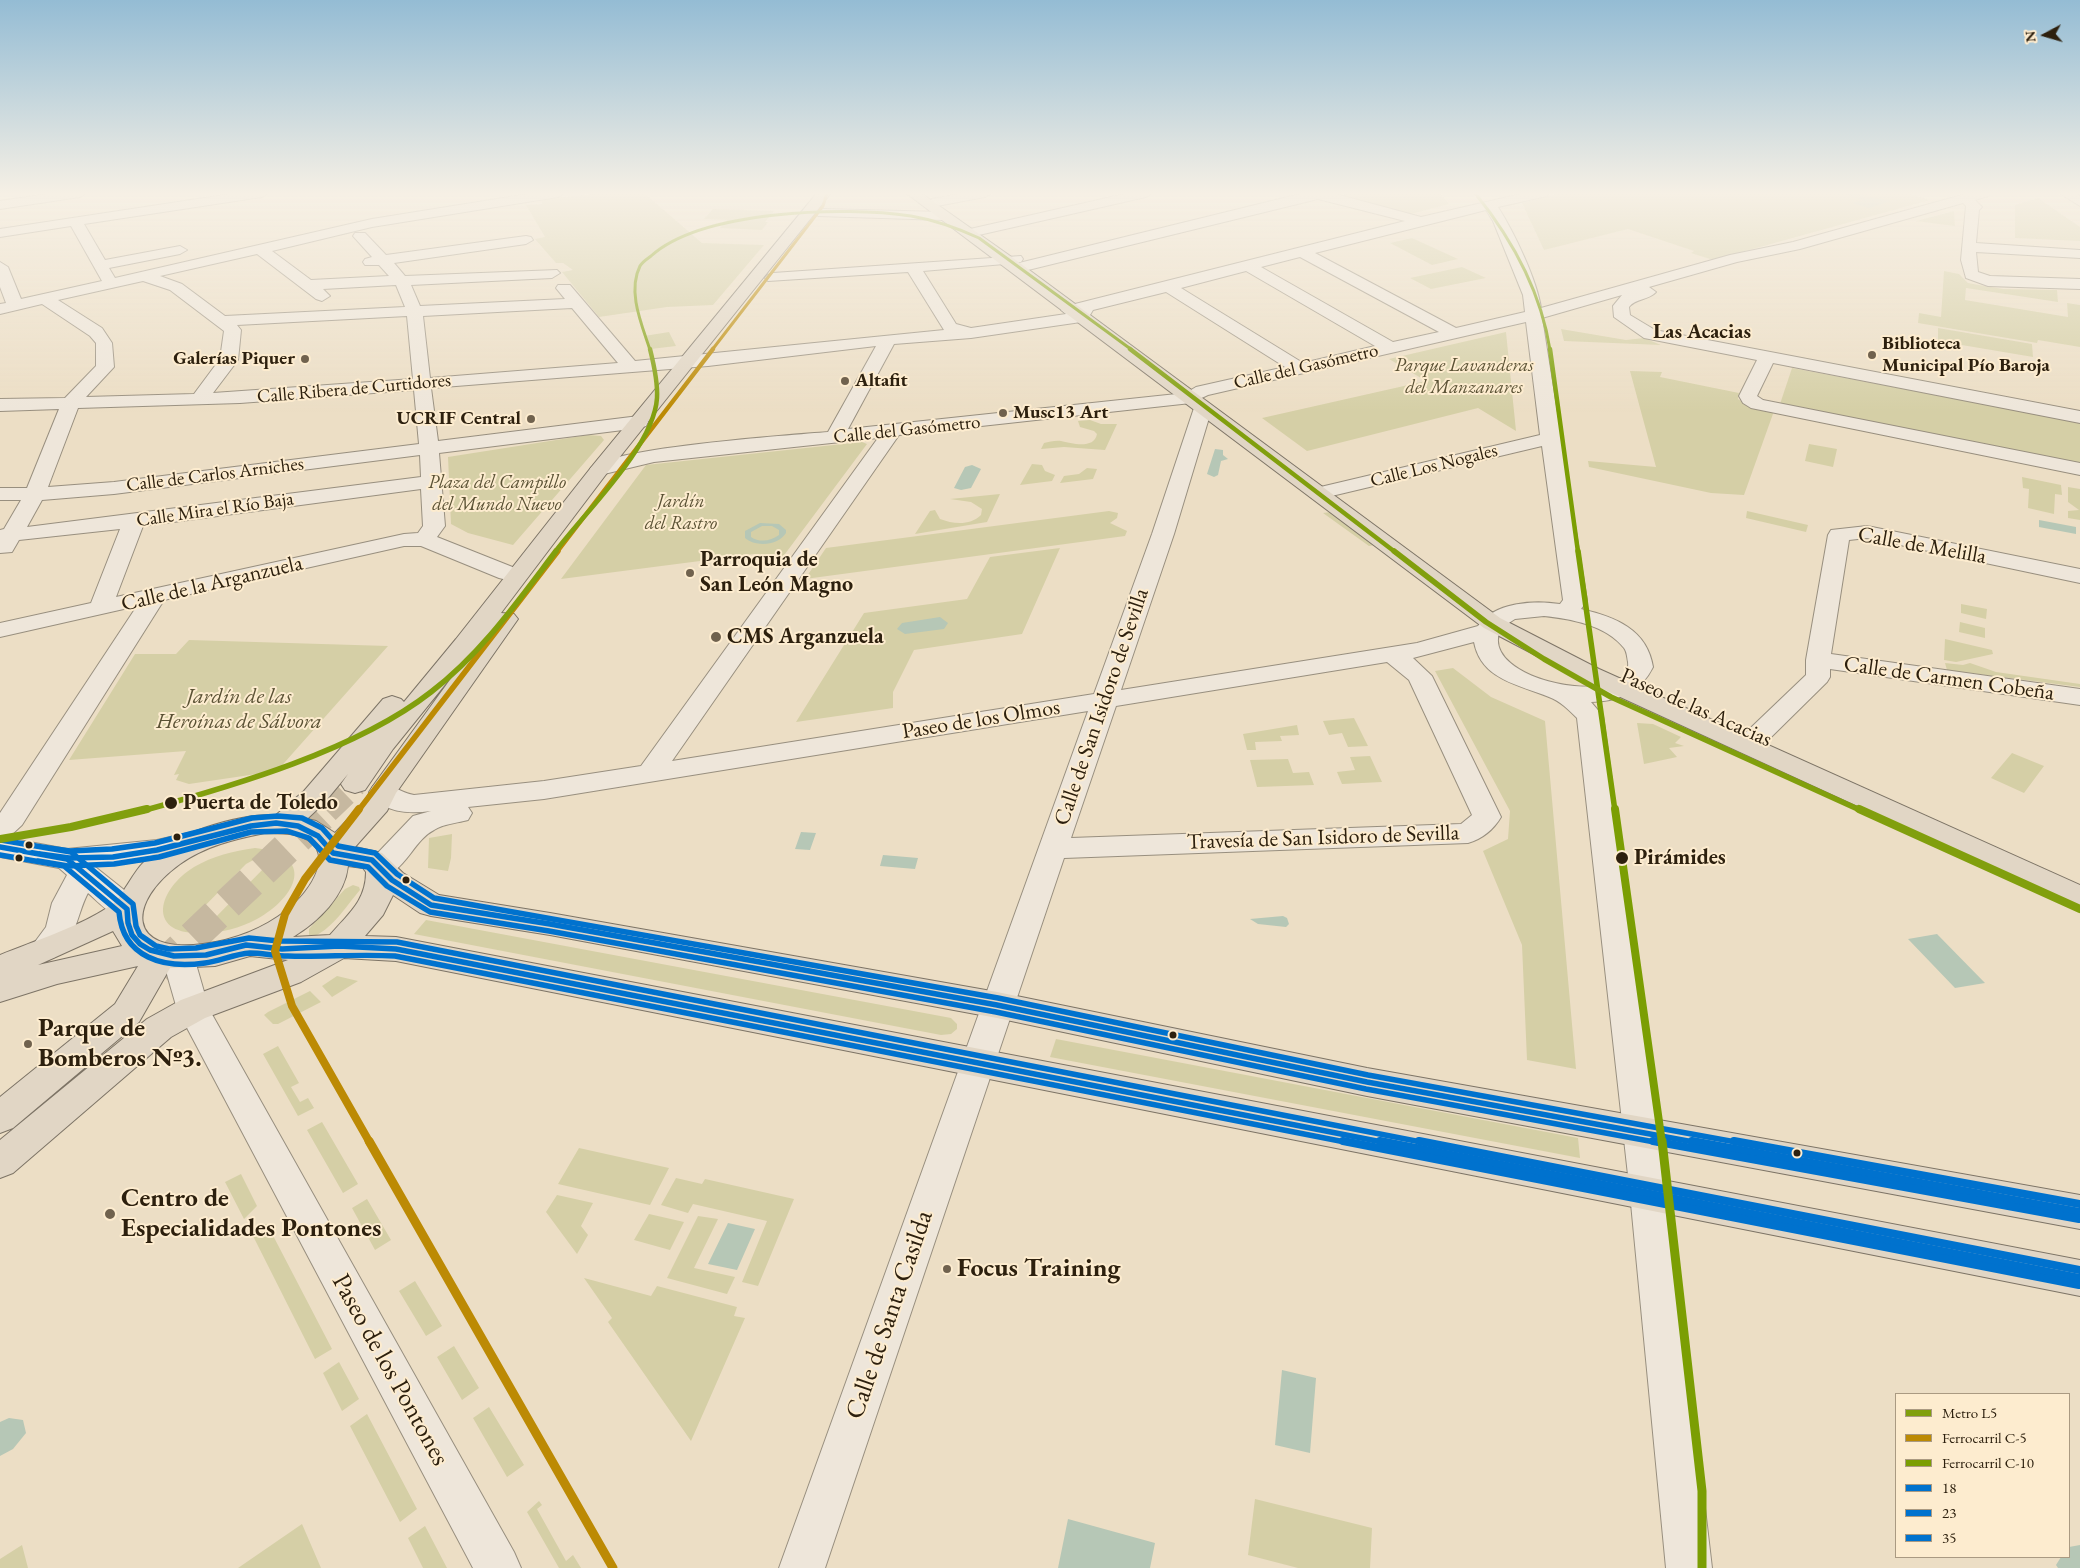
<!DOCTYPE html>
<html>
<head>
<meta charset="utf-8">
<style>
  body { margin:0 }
  #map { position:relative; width:2080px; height:1568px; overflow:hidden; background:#ecdec5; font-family:"EB Garamond",serif }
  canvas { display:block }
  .legend { position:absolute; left:1895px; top:1393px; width:175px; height:165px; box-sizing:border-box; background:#fdeccf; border:1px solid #aa9a82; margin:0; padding:6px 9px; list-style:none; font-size:15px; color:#2d200e }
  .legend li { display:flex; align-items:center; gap:10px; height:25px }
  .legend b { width:25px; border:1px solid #aa9a82 }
  .north { position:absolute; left:2020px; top:10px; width:50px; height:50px; -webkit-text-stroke:4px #fdeccf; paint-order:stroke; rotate:264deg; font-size:14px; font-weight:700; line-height:20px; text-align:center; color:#2d200e }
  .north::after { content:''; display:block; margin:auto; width:18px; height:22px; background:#2d200e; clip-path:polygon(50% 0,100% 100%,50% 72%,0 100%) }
</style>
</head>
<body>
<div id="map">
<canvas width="2080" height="1568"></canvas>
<ul class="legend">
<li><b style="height:6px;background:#819f0d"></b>Metro L5</li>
<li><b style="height:6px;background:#bc8a04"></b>Ferrocarril C-5</li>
<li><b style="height:6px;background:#7b9e03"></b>Ferrocarril C-10</li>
<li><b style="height:6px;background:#0072ce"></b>18</li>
<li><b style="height:6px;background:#0072ce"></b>23</li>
<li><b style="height:6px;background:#0072ce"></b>35</li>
</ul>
<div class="north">N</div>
</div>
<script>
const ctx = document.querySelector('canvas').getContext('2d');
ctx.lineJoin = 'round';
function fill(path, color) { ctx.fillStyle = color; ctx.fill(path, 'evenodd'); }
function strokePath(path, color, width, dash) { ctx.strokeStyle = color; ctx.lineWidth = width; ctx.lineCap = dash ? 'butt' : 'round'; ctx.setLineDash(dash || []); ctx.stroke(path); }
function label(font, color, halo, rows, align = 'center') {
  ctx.font = font + ' "EB Garamond",serif'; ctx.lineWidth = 4; ctx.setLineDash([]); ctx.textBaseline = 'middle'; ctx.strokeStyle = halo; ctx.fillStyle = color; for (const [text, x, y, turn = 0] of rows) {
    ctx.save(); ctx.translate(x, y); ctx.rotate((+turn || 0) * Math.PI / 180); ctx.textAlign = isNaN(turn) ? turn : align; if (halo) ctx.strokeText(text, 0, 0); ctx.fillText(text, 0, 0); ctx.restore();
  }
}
fill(new Path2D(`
  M604,193H644L702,243L764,245L713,305L667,307L599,317L562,272L573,270L563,263H556L535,239L545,237L526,205L542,204V199Z
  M1349,193H1440L1449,204L1411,214L1338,196Z
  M1560,193H1907L1930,200L1713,260L1691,253L1694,251L1628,229L1544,250L1522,203Z
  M2038,198L2080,227V241L2015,238V205Z
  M713,209L774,211L765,222H768L762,230L720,228L727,220L704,219Z
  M1954,211L1955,226L1916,221Z
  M1412,238L1458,259L1432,265L1390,243Z
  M1462,267L1486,278L1431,289L1410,278Z
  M1944,271L1959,274L1968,283L1979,285L2003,289L2057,290L2058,302L1966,288L1965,300L2068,317L2067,303L2080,305V347L2038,340L2037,343L1918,323L1919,313L1941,317Z
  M1938,328L2032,344L2033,357L1938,341Z
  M1561,329L1626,340L1644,338L1661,345L1564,341Z
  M669,332L676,346L651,349L644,336Z
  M1506,332L1516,431L1478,408L1307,451L1262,418L1426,381L1389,359Z
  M1792,368L2080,422V465L1780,404Z
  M1630,371L1662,372L1660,377L1739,393L1738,399L1744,403L1774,411L1744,495L1711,493L1589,467L1588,461L1656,467Z
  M1090,420L1101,424H1117L1105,450L1064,447L1041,449L1044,443C1049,442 1056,440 1061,441C1071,443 1094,450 1097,434L1094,431L1080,427L1078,421Z
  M588,435L601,436L604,440L513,545L468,533L451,524L448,457Z
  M862,442L867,444L782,558L754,554L561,579L646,465Z
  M1809,444L1837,449L1833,467L1805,461Z
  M1032,464L1042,465L1045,471L1055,475L1052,481L1020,485Z
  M1087,468L1097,469L1093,479L1060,483L1064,476L1079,474Z
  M2022,477L2061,485L2062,495L2055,494L2054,514L2028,508L2029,489L2023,488Z
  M2068,487L2080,489V520L2068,518V511L2079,510L2068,502Z
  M1000,494L987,522L915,534L930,511L935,510L940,519C953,524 970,526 981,515L982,509L971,502L950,499Z
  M1109,511L1118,513L1117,518L1110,523L1127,531L1125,536L805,579L826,548Z
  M1747,511L1808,525L1806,532L1746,518Z
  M1331,512L1375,545L1369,546L1323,513Z
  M1060,548L1022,634L914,650L893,692V708L796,722L864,613L967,599L990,557Z
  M1961,604L1987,609L1986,619L1961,613Z
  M1960,622L1985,628V638L1959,632Z
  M1945,639L1992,650L1993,654L1956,662L1944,660Z
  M189,640L388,646L277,771L189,784L176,780L179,774L174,775L186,751L69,760L135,654H176Z
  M1945,663L1963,665L1970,663L1996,672L2080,684V687L1947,670Z
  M1453,668L1491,697L1545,721L1576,1069L1527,1060L1522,945L1483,851L1508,839L1510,811L1435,671Z
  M1354,718L1368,746L1348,747L1342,733L1329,735L1323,721Z
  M1637,723L1653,724L1681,737L1675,743L1684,746L1669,748L1677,757L1644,764Z
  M1297,725L1299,735L1280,736L1282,741L1255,742L1256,750H1247L1243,734Z
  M2012,753L2044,766L2024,793L1991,778Z
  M1370,756L1382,782L1342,784L1337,772L1355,770L1350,757Z
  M1288,759L1293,773L1309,772L1314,785L1257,787L1250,760Z
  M452,834L451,858L448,871L428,868L429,838Z
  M255,848C317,855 297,897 257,919C240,928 221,933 202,933C146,935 157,890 194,867C213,856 233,851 255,848ZM257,858L267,860L265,863L268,864L210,923L206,922L204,925L193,923L195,920L192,919L246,864Z
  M353,885L359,887L360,890C346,906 335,926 315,936L309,935V929L345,889Z
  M426,920L951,1018L957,1024V1029L951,1034L941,1035L414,934Z
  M337,976L358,981L332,997L322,986Z
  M310,991L321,1002L278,1024H273L264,1015L268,1012Z
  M1056,1039L1578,1138L1580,1158L1050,1057Z
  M278,1046L299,1083L291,1087L300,1102L308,1098L314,1108L298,1116L263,1054Z
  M322,1122L358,1184L343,1193L307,1130Z
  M579,1148L669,1168L650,1205L558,1184Z
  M241,1174L257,1206L244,1219L225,1182Z
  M676,1178L702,1184L705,1179L794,1199L758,1286L742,1282L767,1221L693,1204L688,1213L661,1205Z
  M557,1195L593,1203L581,1226L588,1235L577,1254L546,1212Z
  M367,1199L391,1240L375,1250L352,1208Z
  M649,1214L684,1222L670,1250L634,1240Z
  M698,1216L718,1219L694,1268L735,1277L727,1294L667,1278Z
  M261,1224H267L332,1349L315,1359L252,1234Z
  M584,1278L651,1296L657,1286L737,1307L734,1316L745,1318L691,1441L608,1322L612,1318Z
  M415,1281L442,1326L426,1336L399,1291Z
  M454,1346L479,1388L462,1400L437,1357Z
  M339,1362L359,1399L342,1411L323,1373Z
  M489,1407L524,1465L507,1477L473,1418Z
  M367,1414L417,1509L400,1522L350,1426Z
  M1255,1499L1372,1528L1370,1568H1298L1248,1555Z
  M539,1501L542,1505L537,1509L566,1561L573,1555L581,1568H559L527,1512Z
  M302,1524L321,1568H238Z
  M425,1526L447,1568H423L408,1538Z
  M22,1545L28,1568H0V1559Z`), '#d5cfa6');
fill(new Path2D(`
  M1854,193L1891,201L1869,208L1852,203L1863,200L1847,195Z
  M1215,449L1223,450V455L1228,459L1221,461L1218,475L1214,477L1207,474Z
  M972,465L981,469L971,488L961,490L954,488L965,467Z
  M2039,520L2076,527V534L2039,527Z
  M760,523L779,524L786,530V533C778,546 755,547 745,538V531ZM762,526H772L779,530V535C771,541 760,543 751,537V532Z
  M940,617L948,623L944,629L905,634L897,629L902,623Z
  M801,832L816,833L810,850L795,849Z
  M883,855L918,858L915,869L880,866Z
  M1283,916L1287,918L1289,924L1286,927L1258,924L1250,919Z
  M1937,934L1985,983L1955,988L1908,939Z
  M728,1223L755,1229L737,1270L708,1264Z
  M1282,1370L1316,1378L1310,1453L1275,1445Z
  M9,1418L23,1420L26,1433L13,1449L0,1456V1422Z
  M1068,1519L1155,1543L1150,1568H1058Z
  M2080,1545V1568H2058L2056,1565L2061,1557H2069V1547Z`), '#b6c7b6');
strokePath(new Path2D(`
  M327,811L355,784`), '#c6b8a0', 25, [25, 12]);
strokePath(new Path2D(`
  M158,970L328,809`), '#c6b8a0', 32, [32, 16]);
const minor = new Path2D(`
  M54,193H87L80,197L0,209V201Z
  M237,193H269L262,197L84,224L105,260L180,246L187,250L180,254L109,268L115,278L372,219L534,193H565L558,197L372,227L272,251L311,280L389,276L379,265H365L363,262L365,259L372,257L353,236L355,233H365L386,255L526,236L531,237L533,240L526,244L394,263L405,276L557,270L560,273L552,278L411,285L420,306L565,299L556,288L558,285H570L635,361L944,330L908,272L768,281L765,278L768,275L773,273L1021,256L1023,259L1021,262L1016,263L923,271L956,324L971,328L1066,314L1061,310L1063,307L1405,221L1318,199L1024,271L1016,266L1019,263L1304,193H1332L1421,217L1525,193H1549L1547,196L1498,207C1514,232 1537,280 1541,308L1730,255L1793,242L1969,193H1990L1988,196L1975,200L1982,207L1979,210L1976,243L2080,250V258L1976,252L1978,272L1990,276L2080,279V289L1988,286L1966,278L1961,260L1966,206L1963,203L1800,249L1737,262L1649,287L1656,292C1649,300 1636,298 1629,307L1630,315L1655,330L2080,411V423L1773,363L1757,396L1763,400L2080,463V475L1751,408L1743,403L1739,396L1757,360L1644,338L1614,317L1613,306L1622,295L1542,318L1587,601L1581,609C1615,617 1647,629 1653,667C1640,693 1619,701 1591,702L1603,716L1668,1193L1712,1568H1666L1630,1193L1577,718C1569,710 1560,701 1549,697C1520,685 1481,680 1474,642L1413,658L1432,676L1501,817C1494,829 1482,839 1468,843L1064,858L825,1568H779L1088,711L544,799L468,807L472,813L468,820C457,823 443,824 434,830C410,842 403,883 371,874L366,867L371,860L413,816L431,811C408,814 383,813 369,792L373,786C390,781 398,792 414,795L544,781L641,766L878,438L654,462L600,475L593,473L590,469C604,448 793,435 828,432L876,346L708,366L431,388L438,441L639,416L646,418L648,422L646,426L639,428L439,453L445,526L437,537L515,568L518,573L515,578L507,580L499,578L421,546H404L164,600L22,825L8,838L67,849L157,840L197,831L207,834L211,841L207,848L157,860L94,866L138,901L142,909L138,917C116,923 103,906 88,893C75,916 72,970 34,958L29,950L46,927L52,903L67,875L59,868L0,857V813L137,606L0,637V623L91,603L120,529L19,540L12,552L0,553V530L4,529L21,500H0V488H27L59,409L0,411V399L65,398L96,366V343L90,336L42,304L0,314V304L6,303L0,287V262L8,267L21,299L102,281L71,226L0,237V229ZM1486,210L1493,221L1523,295L1525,312L1456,328L1315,253ZM257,254L316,299L322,301L330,296L323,289L396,285L405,307L225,316L182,284L160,276ZM1300,257L1439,332L1393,342L1261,267ZM1246,271L1375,346L1303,363L1181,288ZM143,281L170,290L224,331L220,359L194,394L86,397L114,367L112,343L102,328L58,300ZM1166,292L1285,367L1196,387L1186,393L848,429L894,344L971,338L1081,322L1087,320L1093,310ZM572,308L618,363L430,378L423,316ZM407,316L413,379L213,393L238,360L241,330L237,325ZM1526,322L1540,435L1312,489L1309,493L1312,497L1319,499L1542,446L1563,600L1560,604C1534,600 1494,602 1478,626L1417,643L1121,690L1174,534L1212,408L1210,404H1196L1194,408L1152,534L1094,694L672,761L899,435L1191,403L1208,395ZM414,390L419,444L114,482L48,487L78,408L240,403ZM420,455L421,477L27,527L42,500L114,494ZM421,489L423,526L418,533L404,534L116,597L143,526ZM1544,616C1571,619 1606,625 1624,648C1627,652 1627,657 1628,662C1634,710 1474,682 1501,628L1515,619ZM1387,662L1409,680L1472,815L1461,824L1071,838L1116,706Z
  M964,193H992L985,197L937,206L930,202L932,199Z
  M1129,193H1153L1146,197L970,237L963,233L970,229Z
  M2059,193H2075L2080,196V206Z
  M823,209L944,212L951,216L944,220L818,216L816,213L818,210Z
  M1867,526L2080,569V583L1867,538L1849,540L1831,654L2080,689V705L1830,669V677L1827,682L1757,751L1748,753L1739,751L1735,745L1739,739L1806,675V660L1828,535L1831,530Z
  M178,945L189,949L194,957L209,1009L514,1552L521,1568H473L177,1009L162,957L167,949Z`);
const major = new Path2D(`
  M817,193H831L607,473L501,613L514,614L518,619L396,793L387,811L355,847L382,853L403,873L439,895L550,913L997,992L1367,1068L2080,1195V1229L1367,1096L997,1018L550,935L431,916L420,913L393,895L383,915L365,936L396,937L2080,1260V1296L396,961L344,958L301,982L205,1018L171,1037L13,1173L0,1178V1140L147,1019L181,1000L288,960L250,956L215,966L170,968L139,1022L13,1128L0,1133V1097L115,1004L138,966L57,984L0,1002V955C34,941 85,925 114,903C122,896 133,873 143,863C171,834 236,814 276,815L304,791L383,699L392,696L401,699L404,702L456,639L593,465ZM460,666L373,786L365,801L335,833L316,821L307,819L324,803L348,774L341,784L345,790L355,793L365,790L393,749ZM265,833C275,833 286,833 295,835C342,846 310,893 287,910C263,929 234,940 203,944C126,954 127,902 180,864C205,846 235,839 265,833ZM348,866L363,868L366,872C366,901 348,914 330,935L293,937C318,922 345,896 348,866ZM113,931L122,946L38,965Z
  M906,193H921L1013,258L1500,618L1599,669L2080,885V908L1581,679L1484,628Z`);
strokePath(minor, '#988f7f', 2);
strokePath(major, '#7d7466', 2);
fill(minor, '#eee6da');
fill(major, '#e1d6c5');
strokePath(new Path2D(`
  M0,847L67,859L127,909L128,923L132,935L140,944L150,950L174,956L206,955L246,945L282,949L339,946L396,949L1387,1143
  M40,854L69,858L113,857L157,850L251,826L276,823L298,826L318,836L333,853L372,860L392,880L431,905L550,924L997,1005L1367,1082L1699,1143`), '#0072ce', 5.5);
strokePath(new Path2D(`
  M1380,1141L2080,1278
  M1692,1141L2080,1212`), '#0072ce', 8);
strokePath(new Path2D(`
  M0,855L64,866L119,912C123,958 164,969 205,963C220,961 234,954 250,953C262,953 275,956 288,956C324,957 359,954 395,956L1350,1143
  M38,861L68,866L114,864L159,857L251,832L287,831L309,838L330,860L368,867L387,886L430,912L549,931L996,1012L1366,1089L1660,1143`), '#0072ce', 5.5);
strokePath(new Path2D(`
  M1343,1141L2079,1285
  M1653,1141L2079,1219`), '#0072ce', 8);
strokePath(new Path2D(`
  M1,840L71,852L133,904L136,926L140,935L156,946L169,949L196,948L249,938L279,941L397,942L1426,1143
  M42,847L70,851L112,849L155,843L252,818L278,816L302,818L322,828L338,846L375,853L397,874L434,898L998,998L1368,1075L1741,1143`), '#0072ce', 5.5);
strokePath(new Path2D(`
  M1419,1141L2080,1270
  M1734,1141L2080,1204`), '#0072ce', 8);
strokePath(new Path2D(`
  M712,350L823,206L827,193`), '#bc8a04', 3);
strokePath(new Path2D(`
  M557,552L713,349`), '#bc8a04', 4.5);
strokePath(new Path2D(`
  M358,811L558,551`), '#bc8a04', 5.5);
strokePath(new Path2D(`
  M359,809L305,879L285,914L275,951L292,1006L370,1143`), '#bc8a04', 8);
strokePath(new Path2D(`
  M369,1141L613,1568`), '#bc8a04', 9);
strokePath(new Path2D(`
  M1475,193C1512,239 1541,291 1550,350`), '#7b9e03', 3);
strokePath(new Path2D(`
  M1550,349L1578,552`), '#7b9e03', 4.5);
strokePath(new Path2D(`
  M1578,551L1615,811`), '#7b9e03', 5.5);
strokePath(new Path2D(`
  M1615,809L1662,1143`), '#7b9e03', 8);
strokePath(new Path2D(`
  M1662,1141L1702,1491V1568`), '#7b9e03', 9);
strokePath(new Path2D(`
  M650,350C642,325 627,292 640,266C642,262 647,259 651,256C702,210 845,206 911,216C935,220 957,228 979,238L1132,350`), '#819f0d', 3);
strokePath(new Path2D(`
  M1130,349L1395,552
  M555,552C584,513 654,447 657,398C658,382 654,365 650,349`), '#819f0d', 4.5);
strokePath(new Path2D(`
  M1394,551L1486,622L1544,659L1611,697L1862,811
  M142,811C233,786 357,750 431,692C481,654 518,601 556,551`), '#819f0d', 5.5);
strokePath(new Path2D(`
  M1859,809L2080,909
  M0,839L71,827L147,809`), '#819f0d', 8);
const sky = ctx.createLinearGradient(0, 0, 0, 412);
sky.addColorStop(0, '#94bcd4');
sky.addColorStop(0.47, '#f6f0e5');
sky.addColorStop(1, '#f6f0e500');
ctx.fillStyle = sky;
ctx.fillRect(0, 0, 2080, 412);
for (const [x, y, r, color] of [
  [1872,355,5,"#70624e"],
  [305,359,5,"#70624e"],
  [845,381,5,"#70624e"],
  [1003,413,5,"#70624e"],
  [531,419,5,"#70624e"],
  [690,573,5,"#70624e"],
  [716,637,6,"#70624e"],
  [171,803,7,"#2d200e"],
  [177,837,4.5,"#2d200e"],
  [29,845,4.5,"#2d200e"],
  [19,858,4.5,"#2d200e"],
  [1622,858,7,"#2d200e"],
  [406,880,4.5,"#2d200e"],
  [1173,1035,4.5,"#2d200e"],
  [28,1044,5,"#70624e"],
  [1797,1153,4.5,"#2d200e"],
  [110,1214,6,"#70624e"],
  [947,1269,5,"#70624e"]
]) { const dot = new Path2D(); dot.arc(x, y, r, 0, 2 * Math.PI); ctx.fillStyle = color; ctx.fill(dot); strokePath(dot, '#fdeccf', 2); }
label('bold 19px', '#2d200e', '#fdeccf', [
  ["Biblioteca",1882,344],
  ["Municipal Pío Baroja",1882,366],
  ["Galerías Piquer",295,359,"right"],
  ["Altafit",855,381],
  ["Musc13 Art",1013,413],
  ["UCRIF Central",521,419,"right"]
], 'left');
label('italic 19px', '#5a5134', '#fdeccf', [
  ["Parque Lavanderas",1464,366],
  ["del Manzanares",1464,388],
  ["Plaza del Campillo",497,483],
  ["del Mundo Nuevo",497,505],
  ["Jardín",681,502],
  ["del Rastro",681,524]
]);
label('19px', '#2d200e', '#fdeccf', [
  ["Calle del Gasómetro",1306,367,-13],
  ["Calle Ribera de Curtidores",354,389,-5],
  ["Calle del Gasómetro",907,430,-6],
  ["Calle Los Nogales",1434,466,-14],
  ["Calle de Carlos Arniches",215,475,-7],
  ["Calle Mira el Río Baja",215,510,-8]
]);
label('bold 21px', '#2d200e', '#fdeccf', [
  ["Las Acacias",1702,332]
]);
label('22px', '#2d200e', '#fdeccf', [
  ["Calle de Melilla",1922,546,10],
  ["Calle de la Arganzuela",212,584,-13],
  ["Calle de Carmen Cobeña",1949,679,8],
  ["Calle de San Isidoro de Sevilla",1102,707,-71],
  ["Paseo de las Acacias",1696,708,24],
  ["Paseo de los Olmos",981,720,-9],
  ["Travesía de San Isidoro de Sevilla",1323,838,-2]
]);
label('bold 22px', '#2d200e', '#fdeccf', [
  ["Parroquia de",700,560],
  ["San León Magno",700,585],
  ["CMS Arganzuela",727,637]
], 'left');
label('italic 22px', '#5a5134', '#fdeccf', [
  ["Jardín de las",239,697],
  ["Heroínas de Sálvora",239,722]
]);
label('bold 22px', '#2d200e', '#fdeccf', [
  ["Puerta de Toledo",183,803],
  ["Pirámides",1634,858]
], 'left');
label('bold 26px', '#2d200e', '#fdeccf', [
  ["Parque de",38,1029],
  ["Bomberos Nº3.",38,1059],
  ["Centro de",121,1199],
  ["Especialidades Pontones",121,1229],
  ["Focus Training",957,1269]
], 'left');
label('26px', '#2d200e', '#fdeccf', [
  ["Calle de Santa Casilda",890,1315,-71],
  ["Paseo de los Pontones",390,1370,61]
]);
</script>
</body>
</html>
